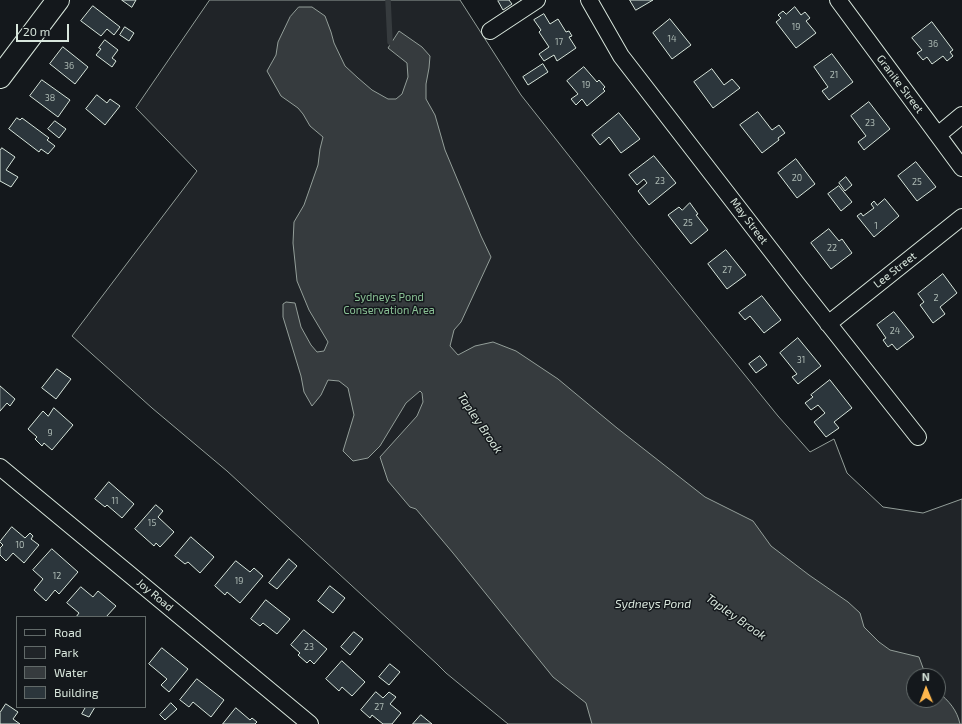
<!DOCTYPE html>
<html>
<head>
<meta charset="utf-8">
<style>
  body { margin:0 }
  #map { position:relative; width:962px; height:724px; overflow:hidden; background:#14181c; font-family:"Exo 2",sans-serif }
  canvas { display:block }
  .legend { position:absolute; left:16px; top:616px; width:130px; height:92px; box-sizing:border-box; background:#14181c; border:1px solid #626a69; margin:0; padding:5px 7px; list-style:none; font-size:12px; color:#d8e6dc }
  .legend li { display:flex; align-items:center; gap:8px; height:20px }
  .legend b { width:20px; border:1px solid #626a69 }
  .north { position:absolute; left:906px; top:668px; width:40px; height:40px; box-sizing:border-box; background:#14181c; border:1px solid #626a69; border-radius:50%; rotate:359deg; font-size:11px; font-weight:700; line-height:16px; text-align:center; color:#d8e6dc }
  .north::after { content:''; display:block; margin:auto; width:14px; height:18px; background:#ffb74d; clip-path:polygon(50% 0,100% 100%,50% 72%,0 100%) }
  .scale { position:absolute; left:16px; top:24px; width:53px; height:18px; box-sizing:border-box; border:2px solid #d8e6dc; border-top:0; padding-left:5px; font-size:12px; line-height:14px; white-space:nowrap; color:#d8e6dc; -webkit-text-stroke:3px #14181c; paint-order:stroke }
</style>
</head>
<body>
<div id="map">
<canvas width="962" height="724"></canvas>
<ul class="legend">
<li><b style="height:5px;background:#14181c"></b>Road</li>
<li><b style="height:11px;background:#202428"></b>Park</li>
<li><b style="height:11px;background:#363b3e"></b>Water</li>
<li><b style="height:11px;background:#2c363c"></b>Building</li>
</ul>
<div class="north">N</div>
<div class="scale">20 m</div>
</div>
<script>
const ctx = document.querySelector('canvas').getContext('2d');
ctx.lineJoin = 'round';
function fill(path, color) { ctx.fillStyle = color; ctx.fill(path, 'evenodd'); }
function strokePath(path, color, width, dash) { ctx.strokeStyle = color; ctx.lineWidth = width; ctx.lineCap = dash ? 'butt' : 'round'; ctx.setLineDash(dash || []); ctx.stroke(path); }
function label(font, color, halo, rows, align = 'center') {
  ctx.font = font + ' "Exo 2",sans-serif'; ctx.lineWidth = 3; ctx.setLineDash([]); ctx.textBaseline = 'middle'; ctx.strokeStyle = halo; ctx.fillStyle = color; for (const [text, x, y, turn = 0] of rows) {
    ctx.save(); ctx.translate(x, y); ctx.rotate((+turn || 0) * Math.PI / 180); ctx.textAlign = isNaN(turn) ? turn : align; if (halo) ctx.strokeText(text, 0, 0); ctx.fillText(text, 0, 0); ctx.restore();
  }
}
const green = new Path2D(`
  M210,0H460L521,95L633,237L778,416L810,452L834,439L847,473L883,507L923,513L962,499V724H508L446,673L437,664L227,471L152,408L72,336L197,171L136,108ZM914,676H938V700H914Z`);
fill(green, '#202428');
strokePath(green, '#939e99', 1);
const water = new Path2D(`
  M299,7H312L325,16L331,32L334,43L345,66L358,78L372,90L388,99H396L402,94L408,77L407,63L388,48L399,31L422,47L430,56L429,68L426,84V99L435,115L445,150L481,236L491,257L461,322L454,330L450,346L458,355L475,346L493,342L516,351L558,379L617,428L705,497L753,521L771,546L809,575L848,602L860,613L864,627L879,642L890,650L919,657L926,676H914V700H938V692C949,701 957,710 960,724H592L586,703L553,677L453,553L416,509L410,507L388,481L380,457L417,416L423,402L422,393L420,391L406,403L380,446L368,458L353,461L343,451L354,415L348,388L339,381L328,380L321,395L312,406L304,392L301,376L283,317V304L286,302L295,303L301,327L311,345L317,352L324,351L328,342L309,310L297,281L293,243L294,222L304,205L318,165L320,149L323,137L310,126L303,114L298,108L281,96L267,71L276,55L278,42L290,17Z`);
fill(water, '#363b3e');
strokePath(water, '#939e99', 1);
strokePath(new Path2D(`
  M388,0L390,42L396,48`), '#363b3e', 5.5);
const building = new Path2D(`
  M122,0H136L132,7Z
  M499,0H509L512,4L503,10L498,1Z
  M630,0H653L636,10Z
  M93,6L120,27L114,35L107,29L101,36L81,21Z
  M795,7L801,15L805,12L810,18L806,21L816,33L796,48L776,22L781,18L778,15L783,11L786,14Z
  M544,14L550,24L558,19L566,32L569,31L572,36L569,37L576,48L557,61L554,55L544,61L539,54L549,47L539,32L541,30L534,20Z
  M670,19L691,45L672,59L653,33Z
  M932,22L953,50L950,52L953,56L947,61L943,56L932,64L927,57L923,60L917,53L922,50L912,38Z
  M125,27L134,33L129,41L120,35Z
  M105,40L118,50L112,58L116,61L112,67L96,55L101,49L99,48Z
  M63,47L88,67L75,84L50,64Z
  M832,54L853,82L829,100L822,91L828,87L814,67Z
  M543,64L548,72L528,85L523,77Z
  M584,67L597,82L599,80L605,87L603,89L605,91L587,106L582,99L576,105L571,99L578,94L567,81Z
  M712,69L724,85L732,79L740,88L713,108L694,82Z
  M42,80L70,100L58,117L30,96Z
  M97,95L107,103L110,99L120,106L105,125L86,109Z
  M869,102L890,129L864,150L858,142L866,136L851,116Z
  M758,112L772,130L779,125L785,133L778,138L779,140L762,153L740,125Z
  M619,113L640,139L621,153L609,137L600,145L592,135Z
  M17,118L20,120L22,118L49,138L47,140L55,146L48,154L41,149L39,152L9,129Z
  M55,121L66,129L59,138L48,129Z
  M2,148L15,157L6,170L18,177L11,187L0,181V151Z
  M654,156L676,183L649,205L638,191L647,183L644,179L637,185L629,175Z
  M796,159L815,184L797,198L778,173Z
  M916,162L936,187L917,201L898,176Z
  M846,177L852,185L845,191L839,183Z
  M839,186L852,202L841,211L828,194Z
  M885,199L899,216L874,237L857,216L861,213L863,216L874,208L871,204L874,201L877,205Z
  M690,203L698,214L696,215L708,230L691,244L668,215L679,207L682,210Z
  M829,229L839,241L842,239L852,253L831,269L811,243Z
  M726,250L746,275L727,289L708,264Z
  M943,274L957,293L940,307L945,314L933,323L920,305L924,302L918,294Z
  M762,296L781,320L764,333L750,316L745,320L739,313Z
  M894,312L914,337L897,350L892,344L888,347L883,340L886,338L877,325Z
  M798,338L821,366L798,384L792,377L797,374L780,353Z
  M760,356L767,365L756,373L749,364Z
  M57,369L71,379L56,399L42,388Z
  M830,380L852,408L834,422L839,428L826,437L814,422L825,413L818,405L811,410L805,403L813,397L811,395Z
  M0,386L15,399L10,406L7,403L0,411Z
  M54,408L73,425L52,450L44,443L42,446L35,439L37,437L28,429L43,411L48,416Z
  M109,482L134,504L122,518L107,505L105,507L95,499Z
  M156,505L163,511L158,517L174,532L160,547L156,543L154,546L135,529Z
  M12,527L25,538L30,533L33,536L31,539L39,545L24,563L13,553L6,561L0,555V548L3,545L0,542Z
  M191,537L214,557L200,573L188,562L185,564L175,556Z
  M52,549L78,572L59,594L55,590L46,601L34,590L43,579L33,570Z
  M289,559L297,566L277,589L269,583Z
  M236,561L250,572L254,568L263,576L240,603L227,592L225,595L215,586Z
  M330,586L345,598L333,613L318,601Z
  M81,587L93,597L98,591L116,606L106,617H76L79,613L67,603Z
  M266,600L290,619L277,634L263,623L260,626L251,619Z
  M304,630L327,649L314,664L310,660L307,663L298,655L300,653L291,645Z
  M354,632L363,639L350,655L341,647Z
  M162,648L188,669L169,692L161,685L167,679L149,664Z
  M342,661L365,682L352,696L342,687L339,691L326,679Z
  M390,664L400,672L389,685L379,677Z
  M197,679L224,700L211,717L193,702L189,707L180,700Z
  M376,692L383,698L389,692L396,697L390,704L401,713L392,724H383L372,715L370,718L361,710Z
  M171,703L177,709L165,720L160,715Z
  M6,704L18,712L13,719L20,724H0V713Z
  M86,707H95L89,717L82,714Z
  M236,708L250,720L252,718L257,722L255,724H223Z
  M421,715L432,724H413Z`);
fill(building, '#2c363c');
strokePath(building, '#d8e6dc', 1);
const minor = new Path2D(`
  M589,0L621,56L797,284L918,437
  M838,0L962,168
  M490,31L537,0
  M938,135L962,115
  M828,324L962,217
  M0,467L310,724`);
const secondary = new Path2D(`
  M0,77L58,0`);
strokePath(minor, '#d8e6dc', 18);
strokePath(secondary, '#d8e6dc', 24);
strokePath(minor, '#14181c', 16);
strokePath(secondary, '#14181c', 22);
label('9px', '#adbab4', null, [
  ["19",796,27],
  ["14",672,39],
  ["17",559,42],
  ["36",933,44],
  ["36",69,66],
  ["21",834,75],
  ["19",586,85],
  ["38",50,98],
  ["23",870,123],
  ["20",797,178],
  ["23",660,181],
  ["25",917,182],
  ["25",688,223],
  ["1",876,226],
  ["22",832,248],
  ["27",727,270],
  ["2",936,298],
  ["24",895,331],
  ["31",801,360],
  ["9",50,433],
  ["11",115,501],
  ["15",152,523],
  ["10",20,545],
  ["12",57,576],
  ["19",239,581],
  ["23",309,647],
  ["27",379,707]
]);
label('11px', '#d8e6dc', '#14181c', [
  ["Granite Street",900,84,53],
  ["May Street",749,221,53],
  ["Lee Street",895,270,-38],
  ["Joy Road",155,595,40]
]);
label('11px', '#8ac095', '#14181c', [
  ["Sydneys Pond",389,297],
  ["Conservation Area",389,310]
]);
label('italic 12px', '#d8e6dc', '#14181c', [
  ["Tapley Brook",480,423,56],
  ["Sydneys Pond",653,604],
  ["Tapley Brook",736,617,35]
]);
</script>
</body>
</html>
